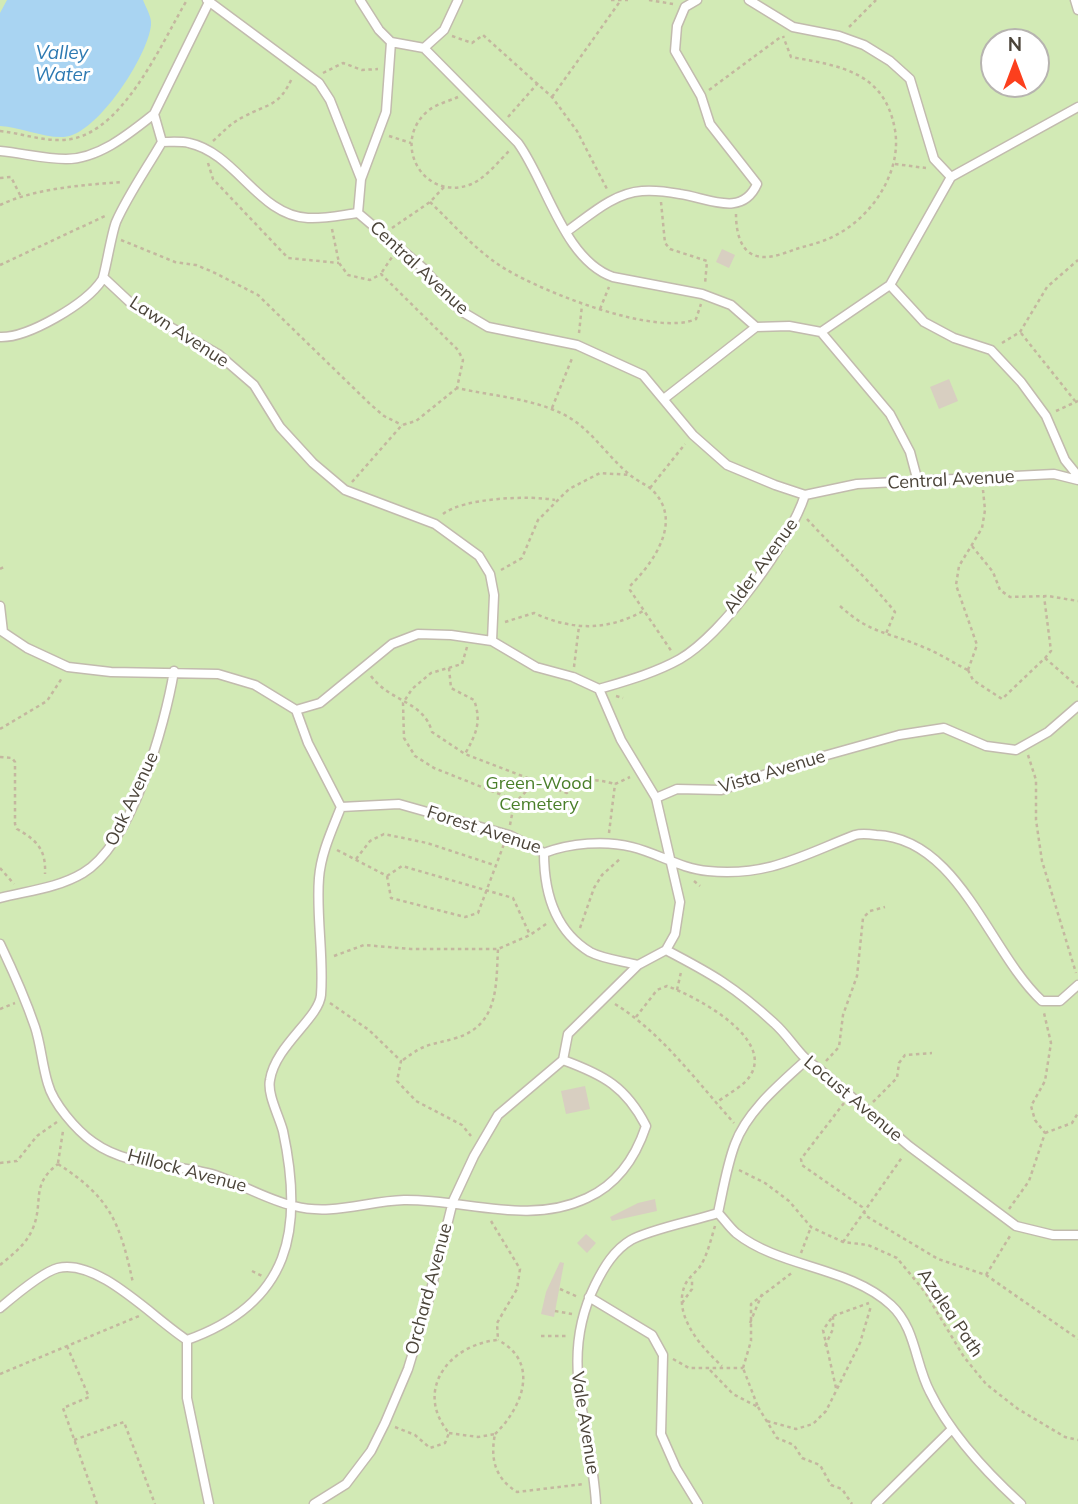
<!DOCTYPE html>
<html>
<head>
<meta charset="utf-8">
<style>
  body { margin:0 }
  #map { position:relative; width:1078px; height:1504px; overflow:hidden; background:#f6f3ec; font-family:Mulish,sans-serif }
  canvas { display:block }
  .north { position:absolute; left:980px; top:28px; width:70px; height:70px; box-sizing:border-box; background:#fff; border:2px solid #b7b4b0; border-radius:50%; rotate:0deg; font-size:19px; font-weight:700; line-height:28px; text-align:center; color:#4b4439 }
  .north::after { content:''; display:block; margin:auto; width:24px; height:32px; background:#fc3f1d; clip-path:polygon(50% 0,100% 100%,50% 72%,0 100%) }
</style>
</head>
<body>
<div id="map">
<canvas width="1078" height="1504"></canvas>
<div class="north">N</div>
</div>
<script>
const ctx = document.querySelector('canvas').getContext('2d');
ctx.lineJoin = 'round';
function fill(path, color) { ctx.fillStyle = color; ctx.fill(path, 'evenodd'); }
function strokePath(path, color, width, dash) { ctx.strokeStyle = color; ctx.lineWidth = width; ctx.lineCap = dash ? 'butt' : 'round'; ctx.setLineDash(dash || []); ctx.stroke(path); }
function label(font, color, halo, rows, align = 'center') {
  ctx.font = font + ' Mulish,sans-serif'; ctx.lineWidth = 6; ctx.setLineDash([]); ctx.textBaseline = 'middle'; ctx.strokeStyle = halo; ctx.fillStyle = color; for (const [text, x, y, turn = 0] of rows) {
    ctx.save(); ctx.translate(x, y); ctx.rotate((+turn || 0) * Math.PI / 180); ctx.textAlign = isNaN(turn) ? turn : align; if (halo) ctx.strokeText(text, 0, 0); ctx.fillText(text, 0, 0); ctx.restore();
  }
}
fill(new Path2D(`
  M0,0H1078V1504H0ZM994,42H1036V84H994Z`), '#d2eab5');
fill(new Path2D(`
  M7,0H143C146,8 152,17 151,25C148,56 97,135 64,137C43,138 21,127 0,126V13Z`), '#a9d4f2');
fill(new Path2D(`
  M722,249L735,255L729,268L716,262Z
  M949,379L958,401L939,409L930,387Z
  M585,1086L590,1109L566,1114L561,1091Z
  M655,1199L657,1211L612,1221L610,1217L638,1203Z
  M586,1234L596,1243L587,1253L577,1243Z
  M560,1262L564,1263L554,1317L541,1314L546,1292Z`), '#d8cfc1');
const service = new Path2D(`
  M207,0L319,83L330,100L361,179L358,213L423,268L461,311L488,327L577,345L643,375L693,435L727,465L775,485L805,495L857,484L1054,474L1078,480
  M360,0L379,30L391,42L424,48L518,143C547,183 564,260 613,277L702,294L731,305L756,327L789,326L821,332L890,414L910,452L918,482
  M749,0L793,27L839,36L864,45L890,61L910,79L934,159L951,177
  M1075,0L1078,10
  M424,48L444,30L458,0
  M162,142C171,142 181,141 189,143C236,153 259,216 308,218C324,219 342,215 358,213
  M0,151C22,153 44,159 66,159C99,159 130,133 154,114
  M361,179L386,112L391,42
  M566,232C589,216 613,193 642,191C654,190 669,192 680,194C708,198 742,218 757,184L710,124L701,96L675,51L677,26L685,7L697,0
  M104,278L135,307L218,354L254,385L280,427L313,463L345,490L435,524L479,556L490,574L494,595L492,641
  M890,285L924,322L954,338L991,350L1021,382L1046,416L1065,460L1078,476
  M821,332L890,285L951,177L1078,107
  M0,337C28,338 86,304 102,280C105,275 111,235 116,222C128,195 147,168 162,142L154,114L210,0
  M665,398L756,327
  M0,606L3,632L27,648L68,667L111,672L218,674L255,685L296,710L308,743L341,807C332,830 321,853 319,878C316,916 324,956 321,995C319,1018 275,1046 270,1080C267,1094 279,1116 283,1131C304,1229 291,1303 187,1340V1398L209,1504
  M599,689C626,681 655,673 680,659C723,634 790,542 805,495
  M296,710L320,703L392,644L418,634L451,635L492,641L536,667L573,677L599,689L621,740L656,798L677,789L721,790L795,764L899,735L944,728L986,746L1016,750L1048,732L1078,706
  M656,798L680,902L675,934L666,950
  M341,807L399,804L509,835L544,853C570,843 605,840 632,847C657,853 682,869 708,871C768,877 803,855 855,835C862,833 869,834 876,835C959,838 989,952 1042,1001H1060L1078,985
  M544,853C544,892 554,930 590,952C603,959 623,961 638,965L666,950C712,974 735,987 774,1023C791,1038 799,1057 819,1069L909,1146L1016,1226L1053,1235H1078
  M0,898C27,891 58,888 83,873C132,844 165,725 174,671
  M0,944C13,971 25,998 35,1027C41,1045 42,1065 48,1084C53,1103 76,1130 93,1142C129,1168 175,1163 215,1175C241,1184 267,1200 294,1206C332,1216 367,1201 404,1200C465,1199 528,1226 587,1198C618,1184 636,1156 646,1126C626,1087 604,1075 563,1060L498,1115L474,1156L453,1201L427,1306L408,1369L385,1423L371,1451L346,1484L314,1504
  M563,1060L568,1034L638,965
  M805,1061C780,1084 747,1111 735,1144C727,1165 723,1190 718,1213C724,1219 729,1227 736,1233C780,1268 848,1266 891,1305C916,1328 915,1364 930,1392C951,1435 986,1472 1021,1504
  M589,1297L652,1335L663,1355L661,1434L676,1468L698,1504
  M0,1308C13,1297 42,1272 58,1268C98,1258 154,1319 187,1340
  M596,1504C592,1425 557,1363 595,1285C604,1267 614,1250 631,1240C651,1229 694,1221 718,1213
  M876,1504L951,1430`);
strokePath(service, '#c2bbae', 11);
strokePath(new Path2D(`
  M611,0H628
  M649,0L673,4
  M849,27L876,0
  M452,36L472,43L483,35L552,97L577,131L608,191
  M323,73L343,63L362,70L378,69
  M709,90L782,36
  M458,97C449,101 437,104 429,110C390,141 422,201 469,185C484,180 499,161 510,150
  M552,97L621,0
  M508,117L538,83
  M0,131C19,133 39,140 59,140C120,142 160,45 187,0
  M389,136L411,143
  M213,141C223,132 231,123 243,117C269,103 279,107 292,78
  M208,163L213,179L288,258L339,263
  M895,164L926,168
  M0,178L11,177L21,197
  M430,202C454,225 478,253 507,270C544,292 656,337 696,319L701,304
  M661,202L665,243L670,249L707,261L705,284
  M0,205C36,188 83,185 123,182
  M736,214C736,226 738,245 750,253C764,262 782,254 796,249C809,245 824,242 836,235C873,216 902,171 895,130C885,72 841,66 791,57L783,36
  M392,228L430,202L444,187
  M332,229L339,263L348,275L370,280L381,274L458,350L463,360L457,388C496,397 548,399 580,425C597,439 611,459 629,474C635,480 644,483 651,489C684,519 655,561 630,586V590L672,652
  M121,240L175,262L196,265L213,272L258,295L370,404L384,416L402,425
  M0,265L105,216
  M382,272L392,257
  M600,309L609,287
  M579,333L582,305
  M1021,333L1075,401
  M1002,343L1020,332L1047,287L1078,260
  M552,408L573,356
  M1056,411L1078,401
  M352,482L402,425L416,421L457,388
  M650,488L685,444
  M443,514C463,498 529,495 555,500
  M807,519C836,551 868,578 895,612L885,636
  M972,546L993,572L1000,590L1010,597L1048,596L1078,601
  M0,569L6,566
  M501,570L522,558L538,520L569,489L600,473L630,475
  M840,606C870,634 889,632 923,647C939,653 953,663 968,670
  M505,622L534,613C573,631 608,631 645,610
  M467,647L462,664L431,673L412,689L403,703L404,738L415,756L434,768L517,801
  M1045,658L1078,687
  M574,667L579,626
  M449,668L451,688L474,700C482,722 476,734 465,754
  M968,670L977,645L956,585L959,566L982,528L985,510L983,490
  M968,670L973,680L1002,699L1045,658L1051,651L1044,596
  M371,676C390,702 424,701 432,732L465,754L567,793C581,776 595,779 615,784
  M616,696L623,698
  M0,729L47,701L62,678
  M1028,755L1036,780V820L1042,861L1076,973
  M0,757L12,758L15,762V824L17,829C38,841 46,850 45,874
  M615,784L630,777
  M510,825L514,804L535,782
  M609,833L615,784
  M337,850L387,876
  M356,859L370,841L384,834L427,843L494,865
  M0,868L14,884
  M387,876L391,898L465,917L478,913L504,844
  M387,876L402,866L513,898L530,935
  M694,881L700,886
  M580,928L594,888L602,875L621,858
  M334,956L364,945L411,949H498L530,935L549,922
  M677,990L681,972
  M330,1003L369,1030L401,1061L397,1081L416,1101L462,1125L471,1136
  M615,1004C662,1033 697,1082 734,1123
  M0,1009L15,1003
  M636,1017L657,990L667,986C695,996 775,1038 750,1076C744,1086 726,1095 716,1103
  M403,1060C427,1042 429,1046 456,1038C499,1025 496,985 498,949
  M826,1061L839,1047L843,1015L857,976L863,918L870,911L885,907
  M873,1102L897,1078L899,1063L905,1055L932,1053
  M844,1103L801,1159L802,1165L862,1207L866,1216L938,1259L986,1275L1078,1339
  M1045,1133L1072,1123L1078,1113
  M0,1163L17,1161L37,1136L57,1122
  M58,1163L63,1131
  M58,1164C111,1198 120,1223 133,1283
  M739,1170L765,1183L789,1201L811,1227L843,1242L868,1245L897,1258L925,1292L964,1357L986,1384L1018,1409L1065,1437L1078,1440
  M1009,1209L1029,1181L1045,1133L1035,1120L1031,1106L1045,1081L1051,1043L1044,1013
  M491,1221L520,1269L517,1289L497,1323L498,1340
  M715,1226C711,1239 707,1257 699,1268C694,1274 688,1278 685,1285C672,1315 702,1348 722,1366
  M843,1242L903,1156
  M801,1253L811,1227
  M0,1265C13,1254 26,1245 33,1228C44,1201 30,1185 58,1164
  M252,1271L262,1276
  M986,1275L1010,1236
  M560,1289L578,1297
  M682,1303L692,1289V1278
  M555,1311L572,1314
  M750,1323L762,1294
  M541,1336H567
  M67,1346L89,1397L63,1408L97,1504
  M825,1346L833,1329V1316
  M673,1359L689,1368H743
  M743,1368L751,1341V1304L793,1272
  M710,1370L733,1394L758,1407L743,1368
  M0,1374L139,1316
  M836,1388L823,1330L833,1316L869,1303
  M758,1407L777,1438L794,1445L802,1458L820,1465L831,1485L842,1489L852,1504
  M767,1421L796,1429L813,1424L826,1411L860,1343L871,1306
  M395,1427L415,1435L430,1448L445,1443L449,1433C413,1390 450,1344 498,1340
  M449,1433L478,1437L495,1434C490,1459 495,1478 517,1492L584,1484
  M495,1434C523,1407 540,1362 498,1340
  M74,1440L124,1422L155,1504`), '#c4b79f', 2.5, [3.5, 3.5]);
strokePath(service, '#fff', 8);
label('18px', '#4b4439', '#fff', [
  ["Central Avenue",419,268,43],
  ["Lawn Avenue",179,332,33],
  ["Central Avenue",951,480,-3],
  ["Alder Avenue",761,566,-54],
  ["Vista Avenue",772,772,-17],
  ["Oak Avenue",132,799,-65],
  ["Forest Avenue",484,830,18],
  ["Locust Avenue",853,1099,40],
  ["Hillock Avenue",187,1171,15],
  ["Orchard Avenue",429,1289,-75],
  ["Azalea Path",950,1313,56],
  ["Vale Avenue",585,1423,81]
]);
label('18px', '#4a7f2a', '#fff', [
  ["Green-Wood",539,784],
  ["Cemetery",539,805]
]);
label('italic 19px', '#2e7ab2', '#fff', [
  ["Valley",62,53],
  ["Water",62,75]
]);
</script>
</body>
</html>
